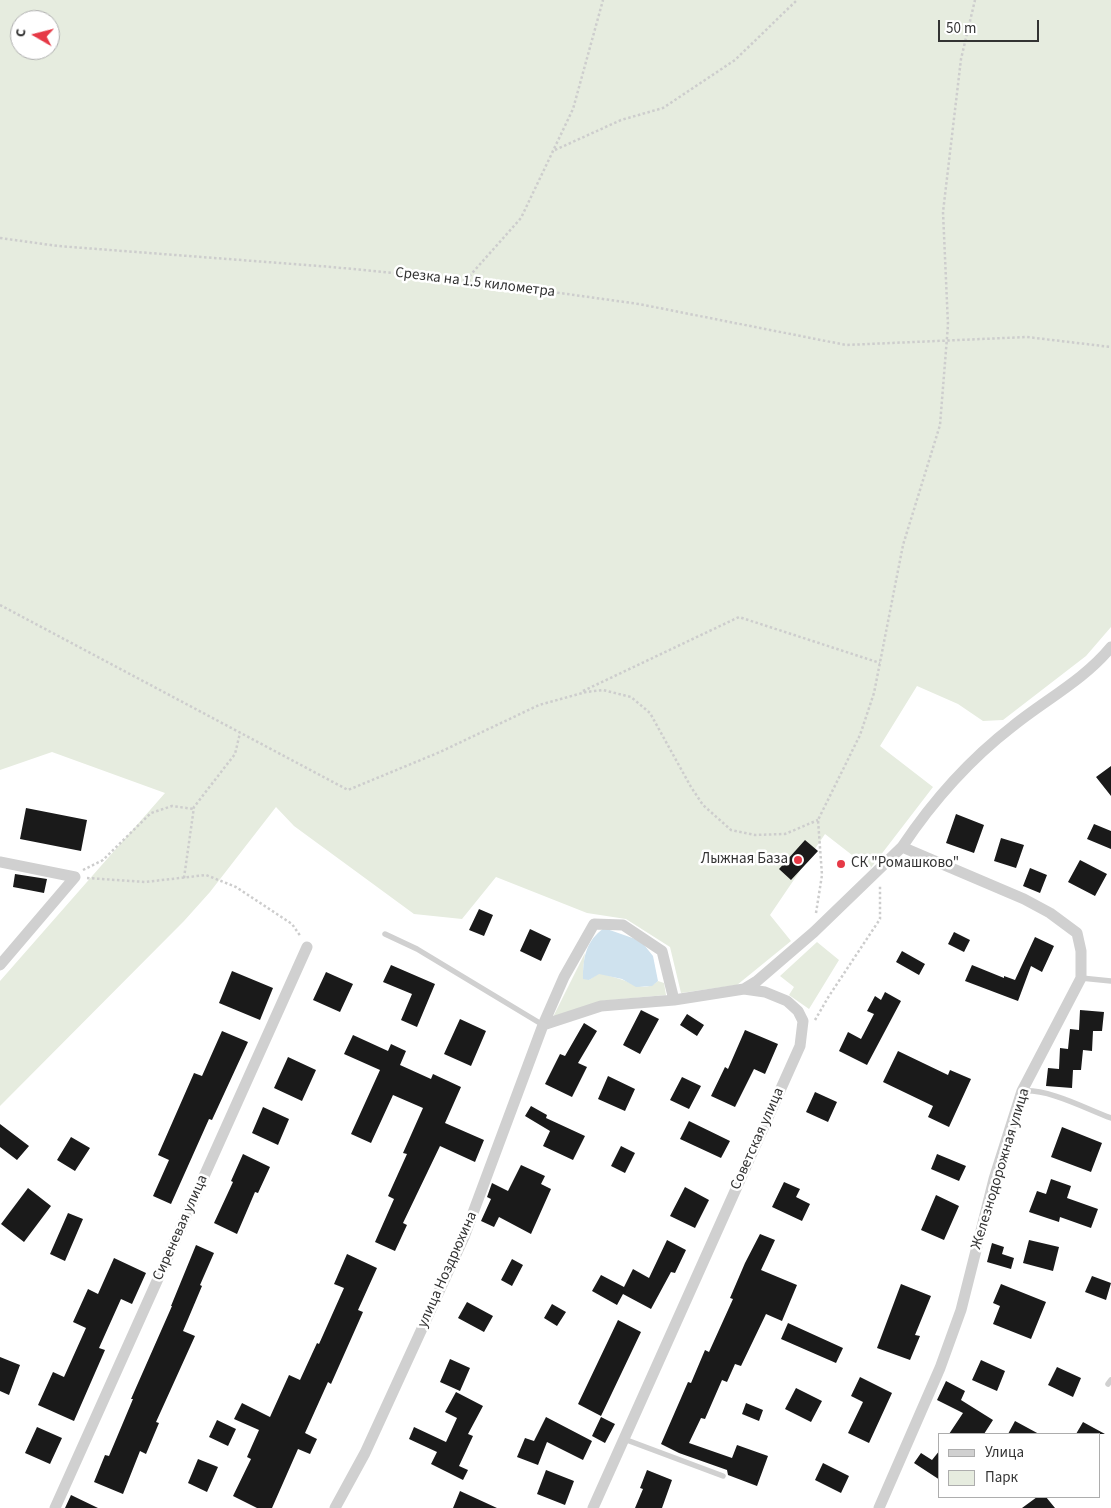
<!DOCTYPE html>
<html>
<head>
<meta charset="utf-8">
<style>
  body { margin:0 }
  #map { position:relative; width:1111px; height:1508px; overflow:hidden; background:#fff; font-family:"Source Sans 3",sans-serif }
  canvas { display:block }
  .legend { position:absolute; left:938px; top:1433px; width:162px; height:65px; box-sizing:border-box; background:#fff; border:1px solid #adadad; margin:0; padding:6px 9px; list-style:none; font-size:15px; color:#333 }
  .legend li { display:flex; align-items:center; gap:10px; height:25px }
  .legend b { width:25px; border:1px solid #adadad }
  .north { position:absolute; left:10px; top:10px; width:50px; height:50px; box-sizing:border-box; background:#fff; border:1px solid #adadad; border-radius:50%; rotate:278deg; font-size:14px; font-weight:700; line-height:20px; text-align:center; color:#333 }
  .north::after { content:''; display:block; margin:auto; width:18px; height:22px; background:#e63946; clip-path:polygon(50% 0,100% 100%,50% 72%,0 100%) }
  .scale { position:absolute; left:938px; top:20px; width:101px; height:22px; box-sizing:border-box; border:2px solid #333; border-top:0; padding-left:6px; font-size:15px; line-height:18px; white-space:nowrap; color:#333; -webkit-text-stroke:4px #fff; paint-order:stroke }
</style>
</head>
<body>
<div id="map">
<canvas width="1111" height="1508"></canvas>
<ul class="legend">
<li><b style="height:6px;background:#d0d0d0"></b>Улица</li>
<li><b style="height:14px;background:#e6ecdf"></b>Парк</li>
</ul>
<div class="north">С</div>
<div class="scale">50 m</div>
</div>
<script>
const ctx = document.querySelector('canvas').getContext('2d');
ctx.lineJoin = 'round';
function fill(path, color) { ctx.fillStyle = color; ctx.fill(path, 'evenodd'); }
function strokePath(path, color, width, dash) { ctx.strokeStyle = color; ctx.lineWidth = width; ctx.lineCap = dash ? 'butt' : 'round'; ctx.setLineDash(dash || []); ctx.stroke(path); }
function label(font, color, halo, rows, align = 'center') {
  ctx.font = font + ' "Source Sans 3",sans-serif'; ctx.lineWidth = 5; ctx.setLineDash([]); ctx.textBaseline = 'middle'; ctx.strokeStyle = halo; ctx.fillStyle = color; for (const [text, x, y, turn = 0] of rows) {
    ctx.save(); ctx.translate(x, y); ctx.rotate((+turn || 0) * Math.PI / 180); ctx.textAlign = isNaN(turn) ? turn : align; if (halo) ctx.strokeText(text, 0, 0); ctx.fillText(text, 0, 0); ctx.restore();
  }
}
fill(new Path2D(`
  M0,0H1111V627L1086,656L1003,720L983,721L958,704L917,686L880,746L933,787L870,869L825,834L770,915L791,941L737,985L681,993L670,947L626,919L587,913L496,877L462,919L414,914L294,826L276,807L210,892L184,921L0,1106V981L165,793L52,752L0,770ZM20,20H50V50H20Z
  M817,942L839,960L809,1009L789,995L794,987L780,976Z
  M585,953L583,970L589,980L599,973C606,975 613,977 620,979C633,983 644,993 658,981L664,983L666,995L600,1001L552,1019Z`), '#e6ecdf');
fill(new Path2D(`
  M604,928L641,941L653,956L658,981L652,986L636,987L622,979L599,974L589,980L583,979C583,957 586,941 604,928Z`), '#cfe2ee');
fill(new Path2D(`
  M1111,766V796L1096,777Z
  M26,808L87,820L81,851L20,839Z
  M956,814L984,825L974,853L946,843Z
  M1094,824L1111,831V849L1087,839Z
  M1001,838L1024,845L1016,868L994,861Z
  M805,840L818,851L791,880L779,869Z
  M1080,860L1107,874L1095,896L1068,882Z
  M1030,868L1047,875L1040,893L1023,886Z
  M15,874L47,879L44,893L13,887Z
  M479,909L493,915L484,936L469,930Z
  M530,929L551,939L541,961L520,951Z
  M954,932L970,940L964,952L948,944Z
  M1035,937L1054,946L1042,972L1031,966L1018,1001L965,981L972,965L1004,978V976L1015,980Z
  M902,951L925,964L919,975L896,962Z
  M391,965L435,984L417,1027L401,1020L412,994L383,982Z
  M232,971L273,988L260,1020L219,1003Z
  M326,972L353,984L340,1012L313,1000Z
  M885,992L901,1001L867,1065L839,1051L848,1032L861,1039L874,1014L867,1011L875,996L881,1000Z
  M641,1010L659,1019L640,1054L623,1045Z
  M1080,1010L1104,1012L1102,1031H1093L1092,1051L1083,1050L1081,1070H1073L1072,1088L1046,1086L1048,1068L1059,1069L1060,1048L1068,1049L1070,1029L1079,1030Z
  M687,1014L704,1025L697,1036L680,1025Z
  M460,1019L486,1031L471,1066L444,1054Z
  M584,1023L597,1031L578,1063L587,1067L572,1097L545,1084L560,1054L565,1056Z
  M745,1030L778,1044L765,1074L754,1069L735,1107L711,1096L725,1067L728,1069Z
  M222,1031L248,1042L212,1120L209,1119L171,1204L153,1196L169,1160L158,1155L194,1073L202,1076Z
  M353,1035L388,1051L391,1044L406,1051L400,1065L431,1079L433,1074L461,1087L445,1123L484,1140L475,1162L440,1146L403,1223L407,1225L395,1251L375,1242L394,1199L388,1196L407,1154L403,1153L423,1108L393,1095L371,1143L351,1134L380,1070L344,1054Z
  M898,1051L948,1075L950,1070L971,1079L949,1127L928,1117L933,1106L883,1082Z
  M288,1057L316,1070L302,1101L274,1088Z
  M608,1076L635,1089L625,1111L598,1099Z
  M682,1077L701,1086L689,1109L670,1100Z
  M815,1092L837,1102L828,1122L806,1112Z
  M531,1106L547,1115L546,1118L585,1136L573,1160L543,1146L550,1131L525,1116Z
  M263,1107L289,1119L278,1145L252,1133Z
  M689,1121L730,1141L721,1158L680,1139Z
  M0,1124L29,1146L17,1160L0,1147Z
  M1062,1127L1102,1143L1091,1172L1051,1157Z
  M71,1137L90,1148L75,1171L57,1160Z
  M621,1146L635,1153L625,1173L611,1166Z
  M243,1154L270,1167L258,1193L255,1192L237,1234L214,1223L233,1182L231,1181Z
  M937,1154L966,1166L959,1181L931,1169Z
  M521,1165L545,1176L541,1184L551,1189L531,1234L499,1217L494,1227L481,1221L491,1199L487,1197L492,1183L508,1191Z
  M1051,1179L1071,1186L1067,1198L1098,1209L1091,1228L1060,1217L1059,1222L1029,1212L1037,1191L1046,1194Z
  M784,1182L800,1189L796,1197L810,1204L802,1221L772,1207Z
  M685,1187L709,1200L695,1228L670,1216Z
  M28,1188L51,1206L24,1242L1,1224Z
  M936,1195L959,1206L944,1240L921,1230Z
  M68,1213L83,1219L65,1261L50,1254Z
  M760,1234L775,1240L761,1270L797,1285L782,1321L766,1314L741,1366L735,1364L727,1382L722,1380L705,1419L701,1418L689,1443L732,1458L737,1445L768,1456L757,1486L728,1475L727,1470L679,1453L661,1444L688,1382L691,1383L705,1350L709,1352L733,1299L730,1298L745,1263Z
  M667,1240L686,1250L675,1273L671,1272L651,1309L623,1294L617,1305L592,1291L601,1275L624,1287L633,1269L649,1278Z
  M1029,1240L1059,1247L1053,1271L1023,1263Z
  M992,1243L1004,1247L1002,1254L1014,1258L1011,1269L987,1262Z
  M196,1245L214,1253L200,1285L202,1286L183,1331L195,1336L156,1422L159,1423L146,1454L140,1451L123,1494L94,1482L105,1455L109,1456L133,1399H131L172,1306H171Z
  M347,1254L377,1268L358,1310L363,1312L331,1384L328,1382L305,1433L317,1439L310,1454L298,1449L272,1508H257L233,1496L251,1459L247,1457L259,1430L234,1419L242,1403L270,1417L289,1375L300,1380L317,1343L319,1344L344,1288L334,1284Z
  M114,1258L146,1273L132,1304L121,1299L99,1348L105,1350L74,1421L38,1405L53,1372L64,1377L86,1328L73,1322L88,1289L98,1294Z
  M512,1259L523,1265L512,1286L501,1280Z
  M1092,1276L1111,1283L1106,1300L1085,1292Z
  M901,1284L931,1296L915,1335L920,1336L910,1360L877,1348Z
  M1001,1284L1046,1302L1031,1339L993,1324L1000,1306L993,1303Z
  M467,1302L493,1316L484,1332L458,1318Z
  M552,1304L566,1312L557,1326L544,1318Z
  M618,1320L641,1332L601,1416L578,1404Z
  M788,1323L843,1348L836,1363L781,1339Z
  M0,1357L20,1365L9,1395L0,1391Z
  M450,1359L470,1368L460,1391L440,1382Z
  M981,1360L1005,1371L997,1391L972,1380Z
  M1057,1367L1081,1378L1073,1397L1048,1385Z
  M860,1377L892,1393L869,1443L848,1433L863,1402L851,1396Z
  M946,1381L965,1391L961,1400L993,1420L984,1434H949L963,1413L937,1400Z
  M796,1388L822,1401L811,1422L785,1409Z
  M456,1392L483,1406L468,1434L473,1436L459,1466L468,1470L463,1480L431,1464L437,1452L409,1439L414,1427L446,1442L457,1418L445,1412Z
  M746,1403L763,1410L759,1421L742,1414Z
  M546,1417L592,1441L583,1460L547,1442L538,1465L517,1457L525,1438L534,1441Z
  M601,1417L615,1424L605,1443L592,1436Z
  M217,1420L236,1429L228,1446L209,1437Z
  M1015,1421L1039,1434H1008Z
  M1083,1422L1105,1434H1076Z
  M37,1427L62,1438L50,1464L25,1453Z
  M940,1450V1480L914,1463L921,1453L932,1460Z
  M198,1459L218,1467L207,1492L188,1483Z
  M823,1463L849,1476L841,1493L815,1480Z
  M546,1470L574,1481L565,1505L537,1494Z
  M647,1470L672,1480L662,1508H635L643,1489L640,1488Z
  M460,1491L497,1508H453Z
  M71,1495L98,1508H65Z
  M1037,1497H1046L1055,1508H1022Z`), '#1a1a1a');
strokePath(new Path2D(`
  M555,150L621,120L663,108L735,60L797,0
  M0,238L58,246L332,267L466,280L639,304L846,345L1027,337L1111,347
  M466,280L521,218L573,109L603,0
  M0,605L348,790L440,752L539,705L586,692L603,690L631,697L650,713L691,787L703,805L731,830L755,835L785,834L818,820
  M583,691L739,617L880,663
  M83,870L103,860L151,813L172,806L194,809
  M87,878L145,882L206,875L236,887L292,924L301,937
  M184,878L194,807L235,754L240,733
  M816,913L822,875L818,820L860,735L874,693L903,545L940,425L948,325L943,212L961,59L975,0
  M815,1020L829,996L880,919V885`), '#cdcdcd', 2.5, [2.5, 2.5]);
strokePath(new Path2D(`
  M385,934L417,949L543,1025
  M1081,978L1111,981
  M1022,1091C1050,1089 1084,1108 1111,1118
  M1108,1384L1111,1380
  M624,1439L723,1476`), '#d0d0d0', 5.5);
strokePath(new Path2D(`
  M902,847C932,802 969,760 1013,726C1045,700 1084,680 1111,647
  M0,862L75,877L0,965
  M744,989L757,981L814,932L902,847L1024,899L1050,913L1077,933L1081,951V978L1022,1091L994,1179L961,1310L940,1368L879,1508
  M543,1025L601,1006L674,1000L744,989L765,992L787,1001L798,1011L803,1021L800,1046L593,1508
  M55,1508L307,947
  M335,1508L365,1453L464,1237L543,1025L564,977L594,924L623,925L662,951L674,1000`), '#d0d0d0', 11);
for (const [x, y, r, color] of [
  [798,860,5,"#e63946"],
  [841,864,5,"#e63946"]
]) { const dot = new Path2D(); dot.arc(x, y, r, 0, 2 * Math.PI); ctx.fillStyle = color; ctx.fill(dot); strokePath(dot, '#fff', 2); }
label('15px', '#333', '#fff', [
  ["Срезка на 1.5 километра",475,283,7],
  ["Советская улица",758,1139,-66],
  ["Железнодорожная улица",1001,1169,-73],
  ["Сиреневая улица",181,1228,-66],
  ["улица Ноздрюхина",448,1270,-66]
]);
label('15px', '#333', '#fff', [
  ["Лыжная База",788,860],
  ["СК \"Ромашково\"",851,864,"left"]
], 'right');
</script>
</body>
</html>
